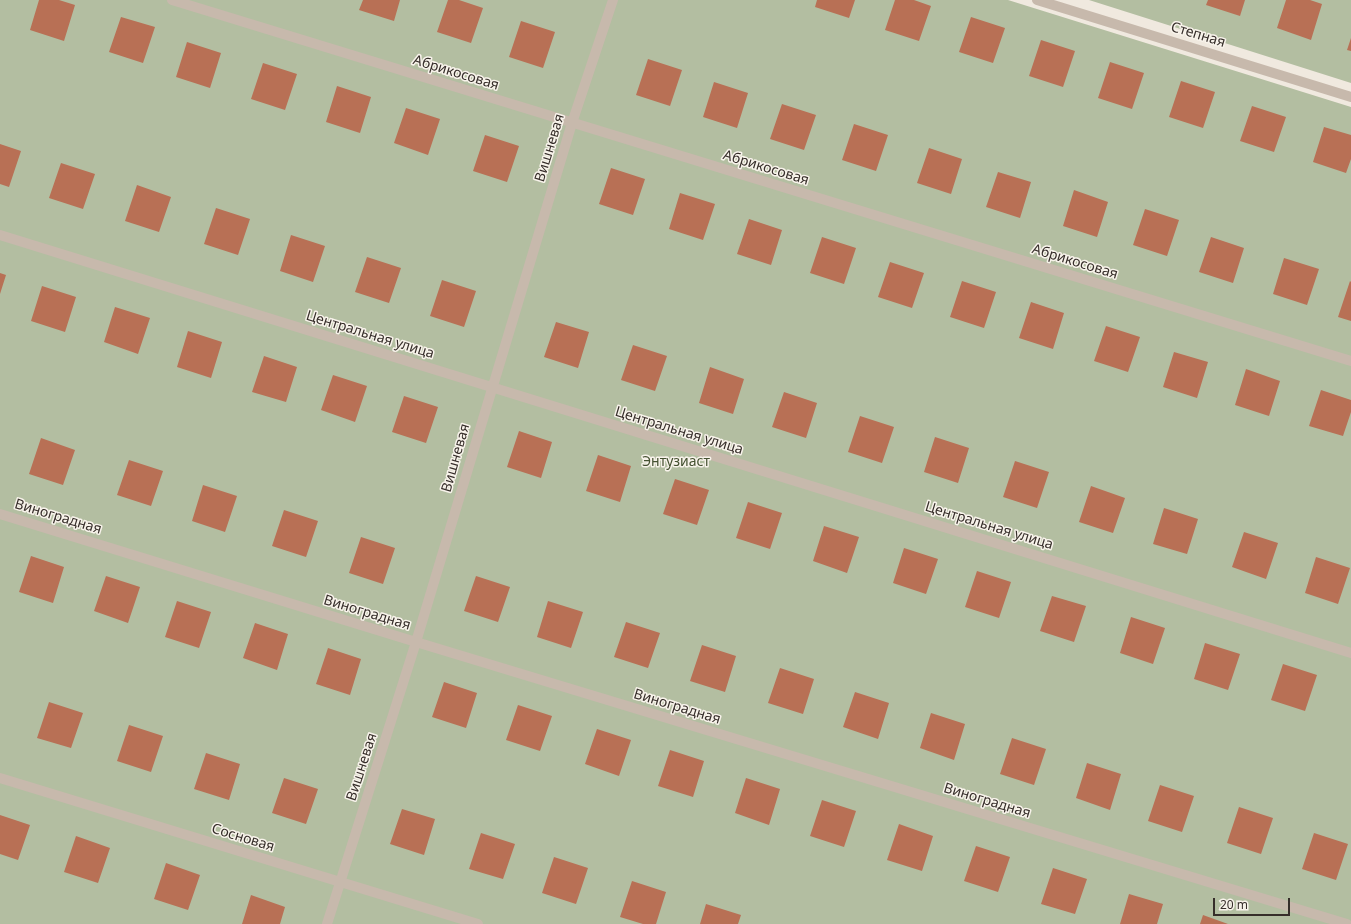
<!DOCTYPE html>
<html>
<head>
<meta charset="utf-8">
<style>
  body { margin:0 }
  #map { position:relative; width:1351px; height:924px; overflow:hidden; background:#f0e9df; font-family:"Noto Sans",sans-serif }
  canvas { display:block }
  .scale { position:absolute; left:1213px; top:898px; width:77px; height:18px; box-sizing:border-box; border:2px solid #362e2a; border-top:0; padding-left:5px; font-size:12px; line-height:14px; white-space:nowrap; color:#362e2a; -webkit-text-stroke:3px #f8f3eb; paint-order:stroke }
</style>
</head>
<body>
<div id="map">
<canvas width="1351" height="924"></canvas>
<div class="scale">20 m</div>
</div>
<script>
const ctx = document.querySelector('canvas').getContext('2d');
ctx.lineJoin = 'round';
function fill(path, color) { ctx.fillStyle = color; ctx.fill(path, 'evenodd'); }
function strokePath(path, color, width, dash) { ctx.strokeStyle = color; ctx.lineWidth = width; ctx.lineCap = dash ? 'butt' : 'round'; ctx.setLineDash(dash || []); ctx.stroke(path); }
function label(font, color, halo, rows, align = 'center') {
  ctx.font = font + ' "Noto Sans",sans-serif'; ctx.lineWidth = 3; ctx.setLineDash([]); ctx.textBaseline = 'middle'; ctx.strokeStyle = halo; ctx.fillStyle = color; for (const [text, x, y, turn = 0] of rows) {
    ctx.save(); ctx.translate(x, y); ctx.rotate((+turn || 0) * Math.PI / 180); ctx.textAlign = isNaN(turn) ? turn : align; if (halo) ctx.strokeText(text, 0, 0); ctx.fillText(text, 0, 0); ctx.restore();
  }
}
fill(new Path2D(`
  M0,0H1008L1351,107V924H0Z
  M1089,0H1351V83Z`), '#b3bea1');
fill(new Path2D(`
  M39,0H59L75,5L64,41L30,30Z
  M363,0H400L394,21L359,10Z
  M448,0H459L483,8L471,43L437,32Z
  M817,0H855L849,18L815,7Z
  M895,0H914L931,6L919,41L885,30Z
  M1208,0H1245L1240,16L1206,5Z
  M1286,0H1310L1322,4L1311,40L1277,28Z
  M121,17L155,27L143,63L109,52Z
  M971,17L1005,28L993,63L959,52Z
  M521,21L555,32L543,68L509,57Z
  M1351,38V51L1347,50Z
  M1041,40L1075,51L1063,87L1029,76Z
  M187,42L221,53L210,88L176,77Z
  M648,59L682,70L670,106L636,95Z
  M1110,62L1144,73L1132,109L1098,98Z
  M263,63L297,74L285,110L251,99Z
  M1181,81L1215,92L1203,128L1169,117Z
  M714,82L748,93L737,128L703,117Z
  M337,86L371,97L360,133L326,122Z
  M782,104L816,115L804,150L770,139Z
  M1252,106L1286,117L1274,152L1240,141Z
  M406,108L440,119L428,155L394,143Z
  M854,124L888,135L876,171L842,160Z
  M1324,127L1351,135V159L1346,173L1313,162Z
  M485,135L519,146L507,182L473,171Z
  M0,144L21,151L9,187L0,184Z
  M929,148L962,159L951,194L917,183Z
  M61,163L95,174L83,209L49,198Z
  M611,168L645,179L633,215L599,204Z
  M998,172L1031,182L1020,218L986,207Z
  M137,185L171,197L159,232L125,221Z
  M1074,190L1108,202L1097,237L1063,226Z
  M680,193L715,204L703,240L669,229Z
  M216,208L250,219L238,255L204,244Z
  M1145,209L1179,220L1167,256L1133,245Z
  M749,219L782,230L771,265L737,254Z
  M291,235L325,246L313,282L280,271Z
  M822,237L856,248L844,284L810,273Z
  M1211,237L1244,248L1233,283L1199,272Z
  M367,257L401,268L389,303L355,292Z
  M1284,258L1319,269L1307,305L1273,294Z
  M890,262L924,273L912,308L878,297Z
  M0,273L6,275L0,294Z
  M442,280L476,291L464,327L430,316Z
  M962,281L996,292L984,328L950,317Z
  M1350,281L1351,282V321L1338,317Z
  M42,286L76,297L65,332L31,321Z
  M1031,302L1064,313L1053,349L1019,338Z
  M115,307L150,318L138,354L104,342Z
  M556,322L589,332L578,368L544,357Z
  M1106,326L1140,337L1128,372L1094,361Z
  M188,331L222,342L211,378L177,367Z
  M633,345L667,356L655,391L621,380Z
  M1174,352L1208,362L1197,398L1163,387Z
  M264,356L297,367L286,402L252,392Z
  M710,367L744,379L733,414L699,403Z
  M1246,369L1280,381L1269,416L1235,405Z
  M333,375L367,386L355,422L321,410Z
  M1321,390L1351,400V412L1343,436L1309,426Z
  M784,392L817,403L806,438L772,427Z
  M404,396L438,407L426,443L392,432Z
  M860,416L894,427L882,463L848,452Z
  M519,431L552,442L541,478L507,467Z
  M935,437L969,448L958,483L924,472Z
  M41,438L75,450L63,485L29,474Z
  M598,455L631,466L620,502L586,491Z
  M129,460L163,471L151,506L117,495Z
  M1015,461L1049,472L1037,508L1003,497Z
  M675,479L709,490L697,525L663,514Z
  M203,485L237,496L225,532L192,521Z
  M1091,486L1125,498L1113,533L1079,522Z
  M748,502L782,513L770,549L736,538Z
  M1164,508L1198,519L1187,554L1153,544Z
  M284,510L318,521L306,557L272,546Z
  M824,526L859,537L847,573L813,561Z
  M1244,532L1278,543L1266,579L1232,567Z
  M361,537L395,548L383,584L349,573Z
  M904,548L938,559L926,594L893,583Z
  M31,556L64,567L53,603L19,592Z
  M1316,557L1350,568L1338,604L1305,593Z
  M977,571L1011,582L999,618L965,607Z
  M106,576L140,587L128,623L94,611Z
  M476,576L510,587L498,622L464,611Z
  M1052,596L1086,606L1074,642L1040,631Z
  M177,601L211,612L199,648L165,637Z
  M548,601L583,612L571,648L537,637Z
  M1131,617L1165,628L1153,664L1120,653Z
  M626,622L660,633L648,668L614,657Z
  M255,623L288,634L277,670L243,658Z
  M1205,643L1240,654L1228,690L1194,679Z
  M702,645L736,656L725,692L690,681Z
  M328,648L361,659L350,695L316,684Z
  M1283,664L1317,675L1305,711L1271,700Z
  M780,668L814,679L803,714L768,703Z
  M444,682L477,693L466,728L432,717Z
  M855,692L889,703L878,739L843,727Z
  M49,702L83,713L71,748L37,738Z
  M518,705L552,716L540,751L506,740Z
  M931,713L965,724L954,760L920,748Z
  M129,725L163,736L151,772L117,761Z
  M597,729L631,740L619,776L585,764Z
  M1012,738L1046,749L1034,785L1000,774Z
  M670,750L704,761L693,797L658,786Z
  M206,753L240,764L229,800L194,789Z
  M1087,763L1121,774L1110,810L1076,798Z
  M284,778L318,789L306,824L272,813Z
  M746,778L780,789L769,825L735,813Z
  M1160,785L1194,796L1182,832L1148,821Z
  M822,800L856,811L844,847L810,836Z
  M1239,807L1273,818L1261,854L1227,843Z
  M402,809L435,819L424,855L390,844Z
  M0,815L30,825L18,860L0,854Z
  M899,824L933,836L922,871L887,860Z
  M481,833L515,844L503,879L469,869Z
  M1314,833L1348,844L1336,880L1302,869Z
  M76,836L110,848L98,883L64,872Z
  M976,846L1010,857L998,892L964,881Z
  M554,857L588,868L576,904L542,893Z
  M166,863L200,875L188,910L154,899Z
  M1053,868L1087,879L1075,914L1041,904Z
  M632,881L666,892L656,924H643L620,917Z
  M1129,894L1163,904L1157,924H1120Z
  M251,895L285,907L280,924H242Z
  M706,904L741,915L738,924H700Z
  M1203,915L1228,924H1200Z`), '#b87055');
strokePath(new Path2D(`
  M172,0L1351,361
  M1037,0L1351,97
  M0,235L1351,653
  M0,514L416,642L1347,924
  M0,778L478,924
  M327,924L416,642L572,123L613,0`), '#c7b9ac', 10);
label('14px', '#362e2a', '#f8f3eb', [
  ["Степная",1198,35,17],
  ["Абрикосовая",456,73,17],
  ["Вишневая",550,148,-73],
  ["Абрикосовая",766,168,17],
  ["Абрикосовая",1075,262,17],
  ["Центральная улица",370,335,17],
  ["Центральная улица",679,431,17],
  ["Вишневая",456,458,-74],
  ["Виноградная",58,517,17],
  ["Центральная улица",989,526,17],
  ["Виноградная",367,613,17],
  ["Виноградная",677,707,17],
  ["Вишневая",362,767,-72],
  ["Виноградная",987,801,17],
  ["Сосновая",243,838,17]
]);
label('14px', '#455131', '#f8f3eb', [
  ["Энтузиаст",676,462]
]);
</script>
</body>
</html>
